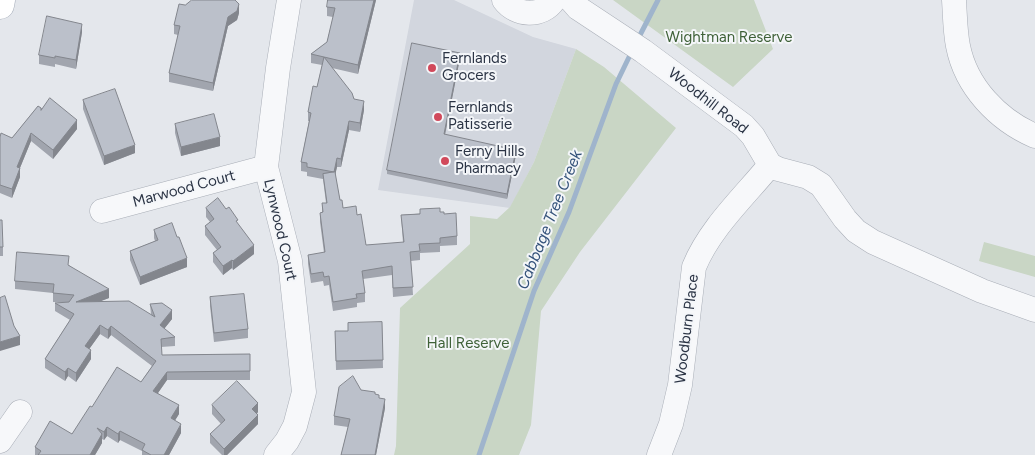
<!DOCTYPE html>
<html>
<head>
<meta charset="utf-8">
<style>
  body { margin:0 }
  canvas { display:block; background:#e4e7ec }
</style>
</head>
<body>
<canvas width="1035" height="455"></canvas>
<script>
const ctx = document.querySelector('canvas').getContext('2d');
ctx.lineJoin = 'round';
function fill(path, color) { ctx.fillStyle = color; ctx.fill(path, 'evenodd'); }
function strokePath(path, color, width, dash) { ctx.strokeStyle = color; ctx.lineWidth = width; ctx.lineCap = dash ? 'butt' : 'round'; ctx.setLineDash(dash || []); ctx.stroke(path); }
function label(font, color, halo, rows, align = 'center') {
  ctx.font = font + ' Figtree,sans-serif'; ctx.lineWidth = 4; ctx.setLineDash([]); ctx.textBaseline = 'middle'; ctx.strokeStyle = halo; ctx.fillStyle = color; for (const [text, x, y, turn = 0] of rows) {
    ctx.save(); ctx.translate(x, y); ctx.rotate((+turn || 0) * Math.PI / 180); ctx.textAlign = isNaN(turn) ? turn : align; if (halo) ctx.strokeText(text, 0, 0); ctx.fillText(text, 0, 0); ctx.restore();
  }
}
fill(new Path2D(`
  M414,0H454L533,37L576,49L534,162L510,208L378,190Z`), '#d2d6de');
fill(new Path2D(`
  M613,0H754L773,49L733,87Z
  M576,49L604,67L676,128L580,252L541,311L531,425L519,455H394L396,446L400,308L470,244V216L497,219L510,207L534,162Z
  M984,242L1035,256V277L979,261Z`), '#c9d6c5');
strokePath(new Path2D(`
  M638,39L658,0
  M479,455L534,291L569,212L616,84L632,51`), '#9fb4cc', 5);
const minor = new Path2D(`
  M504,0C516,16 542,18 554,0
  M571,0L578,8L643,51L744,126L753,136L770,165L778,169L808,177L821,185L845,219L856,231L873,242L982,291L1035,310
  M954,0C955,15 955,31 958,46C966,87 998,120 1035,136
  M102,211L266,167
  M0,441L20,412
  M276,455L287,441L295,426L304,392L290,261L266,167L278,68L289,0
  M659,455L671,424L680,385L694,267C710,228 744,197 770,165`);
const major = new Path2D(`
  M0,5L1,0`);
strokePath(minor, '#a9aeb7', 25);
strokePath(major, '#a3abb8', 29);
strokePath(minor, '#f7f8fa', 24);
strokePath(major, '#fff', 28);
fill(new Path2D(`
  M376,0L358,74L332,68L354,99L364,110L360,132L349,130L341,167H337L335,174L340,200L343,208L357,215L366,245L403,243L401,215L440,212L444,214L457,236V245L440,246V252L420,253V260L411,261L413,295L393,297L392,275L363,279L365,293V302L357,303V307L333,311L329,285L324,286L323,281L311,283L308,264V255L324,253L320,222V213L322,212V203H326L323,179L307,176V172L301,171V162L309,121H308V112L317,87L322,65L311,63V54L327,42L333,17L327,16V7Z
  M236,1L239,13L237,20L228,26L213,91L169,82V73L178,35L174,34V25L185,5Z
  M82,32L76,69L55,64V67L39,64V55Z
  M460,58L445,135L516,155L507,199L387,174V170Z
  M83,100L135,153L104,165L83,109Z
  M38,106L77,129L53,159L31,141L20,168V177L12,198L0,193V137L12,138Z
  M175,124L220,146L181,156L175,133Z
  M206,208L254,254L233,270L232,268L223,275L213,262V253L217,250L205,235V226L210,222L206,217Z
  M0,220L3,247V256H0Z
  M154,230L187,267L140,285L130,260V251L155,241L154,238Z
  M69,265L109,298L100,301L151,315L150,304L172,319L164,329L175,337V346L161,347L162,355L250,354V380H167L158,393L179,414L175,420L181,433L169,455H142V451L120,440L118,443L107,436L104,440L102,439V443L95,455H35V447L72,434L92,407L141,382L152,366L111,335L108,339L100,334L89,349L91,359L76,382L68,376L65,381L45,368V359L70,320L55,311V303L62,302H53V293L15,289V281Z
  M210,297L248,329V338L214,342L210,306Z
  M382,322L383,368L336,370L335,331H348Z
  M361,390L375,394L379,398L385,408L376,455H341L348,427L334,425V416Z
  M212,405L258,412L257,414L258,424L227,455H222L210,443V434L221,424L212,414Z`), '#a1a5ae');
fill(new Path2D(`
  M374,0H376L358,74V65Z
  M239,4V13L237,20L228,26L213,91V83L228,17Z
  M82,24V32L76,69V60Z
  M460,53V58L444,139V134Z
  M364,101V110L360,132V123Z
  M77,120V129L53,159V150Z
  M349,121V130L341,167V159Z
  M31,133V141L17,175V167Z
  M220,137V146L181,156V147Z
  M135,145V153L104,165V156Z
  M516,150V155L507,199V194Z
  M337,158V167L334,181V172Z
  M20,168V177L12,198V189Z
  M254,245V254L233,270V261Z
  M187,258V267L140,285V277Z
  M232,260V268L223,275V266Z
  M109,289V298L76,311V302Z
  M172,310V319L160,334V325Z
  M100,325V334L85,355V346Z
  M111,326V335L108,339V330Z
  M20,336V345L0,351V342Z
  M91,350V359L76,382V373Z
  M68,368V376L65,381V372Z
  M167,372V380L153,400V391Z
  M385,399V408L376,455H375Z
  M258,403V412L252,418V409Z
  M179,405V414L171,427V418Z
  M258,415V424L227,455H224V449Z
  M181,424V433L169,455H164Z
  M107,427V436L104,440V432Z
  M120,431V440L118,443V434Z
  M102,434V443L95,455H90Z`), '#83868d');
const building = new Path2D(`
  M192,0H235L239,4L237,11L228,17L213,83L169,73L180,26L174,25L179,4L185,5Z
  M328,0H374L358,65L324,57L352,93L354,99L364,101L360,123L349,121L341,159L337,158L334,172L307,167V163L301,162L311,113L308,112L313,86L317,87L324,57L311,54L327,42L335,8L327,7Z
  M47,16L82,24L76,60L55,56V58L39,55Z
  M412,43L460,53L444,134L516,150L507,194L387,170Z
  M115,89L135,145L104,156L83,100Z
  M50,98L77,120L53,150L31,133L17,167L20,168L12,189L0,185V137L1,133L12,138L38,106L41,108V110Z
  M214,114L220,137L181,147L175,124Z
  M335,172L340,200H342L343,208L356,206L357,215L361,214L366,245L404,242L401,215L420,214V209L440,208V212H444V214L456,213L457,236L440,238V243L419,244L420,251L410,252L413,287L393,288L392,266L362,271L365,293L356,294L357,298L333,302L329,276L324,277L323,272L311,274L308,255L325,252L320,213L323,212L322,203H327L323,174Z
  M218,198L226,209L229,207L238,220L236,221L254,245L233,261L232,260L223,266L213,253L221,247L205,226L214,219L206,208Z
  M0,220H2L3,247H0Z
  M172,223L177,237H179L187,258L140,277L130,251L158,240L154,230Z
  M17,252L69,256L68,265L109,289L76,302L129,301L155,317L150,304L162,303L172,310L160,325L175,337L161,339L162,355L250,354V371L167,372L153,391L179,405L171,418L181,424L164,455H151L142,450L145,444L120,431L118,434L107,427L104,432L97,428L102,434L90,455H38L41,451L35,447L50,421L72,434L90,406L92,407L117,367L141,382L156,361L111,326L108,330L100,325L85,346L91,350L76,373L68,368L65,372L45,359L74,314L55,303L69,302L74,295L53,293L54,284L15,281Z
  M244,294L248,329L214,333L210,297Z
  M5,296L14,326L20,336L0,342V298Z
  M382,322L383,360L336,361L335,331H348V323Z
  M353,376L361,390L375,392V394L379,395V398L385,399L375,455H341L350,419L334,416L339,387Z
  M237,381L258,403L252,409L258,415L224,449L210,434L225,420L212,405Z`);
fill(building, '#bbc0ca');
strokePath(building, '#83868d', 1);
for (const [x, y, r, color] of [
  [432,68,5,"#d1495b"],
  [438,117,5,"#d1495b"],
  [445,161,5,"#d1495b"]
]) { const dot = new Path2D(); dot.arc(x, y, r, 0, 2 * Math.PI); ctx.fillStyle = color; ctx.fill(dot); strokePath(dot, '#f4f6f9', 2); }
label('15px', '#3f6138', '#f4f6f9', [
  ["Wightman Reserve",729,38],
  ["Hall Reserve",468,344]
]);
label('15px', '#2b3445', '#f4f6f9', [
  ["Fernlands",442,59],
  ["Grocers",442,76],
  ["Fernlands",448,108],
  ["Patisserie",448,125],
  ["Ferny Hills",455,152],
  ["Pharmacy",455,169]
], 'left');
label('15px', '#2b3445', '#f4f6f9', [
  ["Woodhill Road",708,101,38],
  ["Marwood Court",184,189,-15],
  ["Lynwood Court",280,230,77],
  ["Woodburn Place",687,329,-83]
]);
label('italic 16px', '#34527a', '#f4f6f9', [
  ["Cabbage Tree Creek",550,220,-68]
]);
</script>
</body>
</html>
